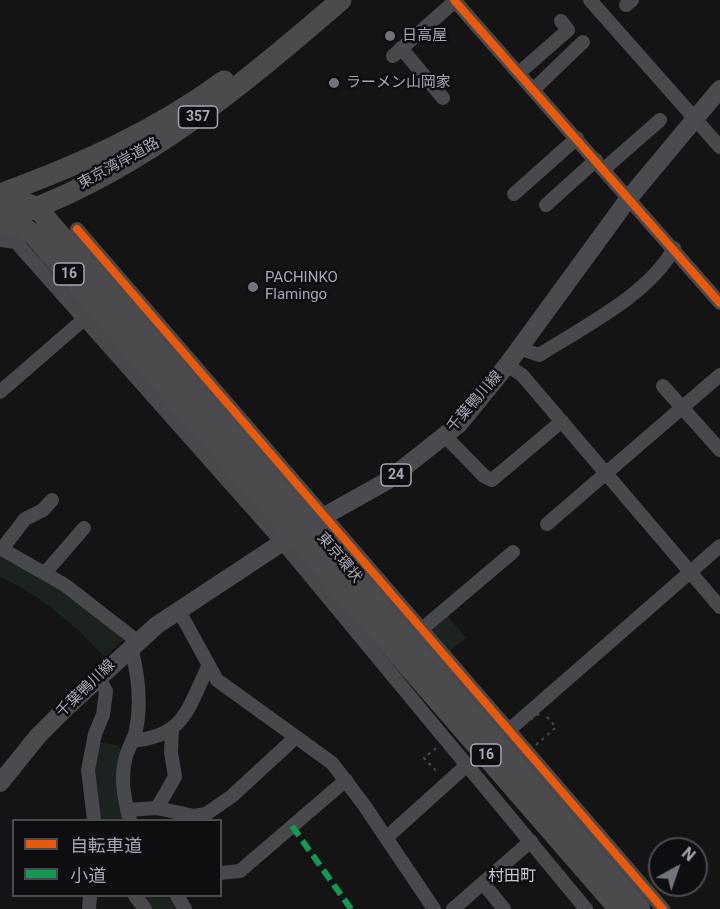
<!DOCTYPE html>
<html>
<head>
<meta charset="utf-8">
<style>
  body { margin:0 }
  #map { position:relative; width:720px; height:909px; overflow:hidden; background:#141414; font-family:Roboto,"Noto Sans JP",sans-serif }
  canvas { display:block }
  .legend { position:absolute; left:12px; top:819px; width:210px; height:78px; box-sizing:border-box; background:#0e0e10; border:2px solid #4a4b52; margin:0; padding:8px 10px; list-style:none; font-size:18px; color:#a5a7b5 }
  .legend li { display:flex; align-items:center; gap:12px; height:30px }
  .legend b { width:30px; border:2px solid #4a4b52 }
  .north { position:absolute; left:648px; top:837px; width:60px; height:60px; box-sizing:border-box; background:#0e0e10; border:2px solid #4a4b52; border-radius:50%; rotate:40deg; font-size:16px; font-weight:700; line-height:24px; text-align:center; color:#a5a7b5 }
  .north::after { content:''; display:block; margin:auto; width:21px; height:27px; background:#72747d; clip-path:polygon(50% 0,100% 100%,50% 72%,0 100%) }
</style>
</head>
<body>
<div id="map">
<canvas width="720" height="909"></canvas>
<ul class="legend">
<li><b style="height:8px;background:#e8590c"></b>自転車道</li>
<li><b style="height:8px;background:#139951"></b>小道</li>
</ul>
<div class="north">N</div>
</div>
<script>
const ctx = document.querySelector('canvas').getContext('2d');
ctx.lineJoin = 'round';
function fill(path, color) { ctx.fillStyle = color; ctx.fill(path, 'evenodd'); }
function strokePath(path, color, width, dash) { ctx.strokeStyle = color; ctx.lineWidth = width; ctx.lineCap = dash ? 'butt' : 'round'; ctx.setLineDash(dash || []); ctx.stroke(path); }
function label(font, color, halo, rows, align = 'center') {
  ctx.font = font + ' Roboto,"Noto Sans JP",sans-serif'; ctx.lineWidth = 5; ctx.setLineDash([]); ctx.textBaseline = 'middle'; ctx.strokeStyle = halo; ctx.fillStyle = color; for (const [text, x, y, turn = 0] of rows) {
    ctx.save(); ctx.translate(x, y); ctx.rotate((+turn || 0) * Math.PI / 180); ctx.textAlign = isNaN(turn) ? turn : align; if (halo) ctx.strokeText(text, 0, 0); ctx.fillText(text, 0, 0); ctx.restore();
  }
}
fill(new Path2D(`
  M0,553L81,602L123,640L105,657C74,625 41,595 0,577Z
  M447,615L466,638L450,651L431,629Z
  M97,742L117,745L121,750L116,789L123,820H97L91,775Z
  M140,896H168L177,909H150Z`), '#1c231e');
strokePath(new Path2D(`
  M536,745L556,727L546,716
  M436,748L424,758L439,774`), '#4a4a4f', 2, [3, 4.5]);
strokePath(new Path2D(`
  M454,0L720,303
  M590,0L720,147
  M626,5L632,0
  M401,48L443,98
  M393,56L455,1
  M519,73L568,30L561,21
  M534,89L583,42
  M604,169L660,120
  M514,194L577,138
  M546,205L596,160
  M77,229L663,909
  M0,240L16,242L282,542L586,909
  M519,348L539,355C583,327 650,294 674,248
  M507,365L522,375L720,607
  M663,386L720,450
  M0,392L83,320
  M446,437L484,476L492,480L562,421
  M547,524L720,375
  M0,548L65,585L137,641
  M2,549L25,519L43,510L52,500
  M45,573L84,528
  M178,609L217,680L332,763L364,805L434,909
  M422,629L513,552
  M509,730L720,546
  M132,741C185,736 187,710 208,667
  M157,808L175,777L171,752L172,730
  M127,810L157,808L194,816L206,814L232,796L296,737
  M94,820L88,770L95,734L103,715L106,691L98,676
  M130,820C124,799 120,778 126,756C129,747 134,739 136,730C142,702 138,674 131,647
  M386,838L468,764
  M220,873L240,871L346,780
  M483,883L504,909
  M135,896L145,909
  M177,896L185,909
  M89,909L90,896
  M453,909L531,841`), '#48494d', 14);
strokePath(new Path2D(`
  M0,783L38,736L70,704L157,625L310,524L387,481L459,424L507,365L629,198L720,89`), '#4a4b4f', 18);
strokePath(new Path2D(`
  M0,194C79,165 156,131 224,81
  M0,207C14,203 23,200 37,208L640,909
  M25,212C145,167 245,83 341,0
  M0,223L21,226L34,235L619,909`), '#4b4b4e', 21);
strokePath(new Path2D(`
  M444,779L542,712`), '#4a4a4f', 2, [3, 4.5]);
strokePath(new Path2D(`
  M292,826L351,909`), '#139951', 6, [12, 6]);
strokePath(new Path2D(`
  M454,0L720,303
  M77,229L663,909`), '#e8590c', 8);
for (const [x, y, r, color] of [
  [390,36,6,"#72747d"],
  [334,83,6,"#72747d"],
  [253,287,6,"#72747d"]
]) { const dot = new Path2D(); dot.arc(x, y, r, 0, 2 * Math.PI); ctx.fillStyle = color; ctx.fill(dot); strokePath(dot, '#0e0e10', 2); }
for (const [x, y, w] of [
  [198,117,39],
  [69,274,30],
  [396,475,30],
  [486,755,30]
]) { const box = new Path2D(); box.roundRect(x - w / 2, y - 11, w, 22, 4.5); ctx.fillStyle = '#0e0e10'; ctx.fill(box); strokePath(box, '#a5a7b5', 1.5); }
label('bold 14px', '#a5a7b5', null, [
  ["357",198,117],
  ["16",69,274],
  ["24",396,475],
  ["16",486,755]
]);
label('15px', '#a5a7b5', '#0e0e10', [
  ["日高屋",402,36],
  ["ラーメン山岡家",346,83],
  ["PACHINKO",265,278],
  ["Flamingo",265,295]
], 'left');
label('15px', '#a5a7b5', '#0e0e10', [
  ["東京湾岸道路",119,164,-29],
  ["千葉鴨川線",475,402,-49],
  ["東京環状",339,558,50],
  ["千葉鴨川線",86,689,-44]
]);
label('16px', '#c6c7d1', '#0e0e10', [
  ["村田町",512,877]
]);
</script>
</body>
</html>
